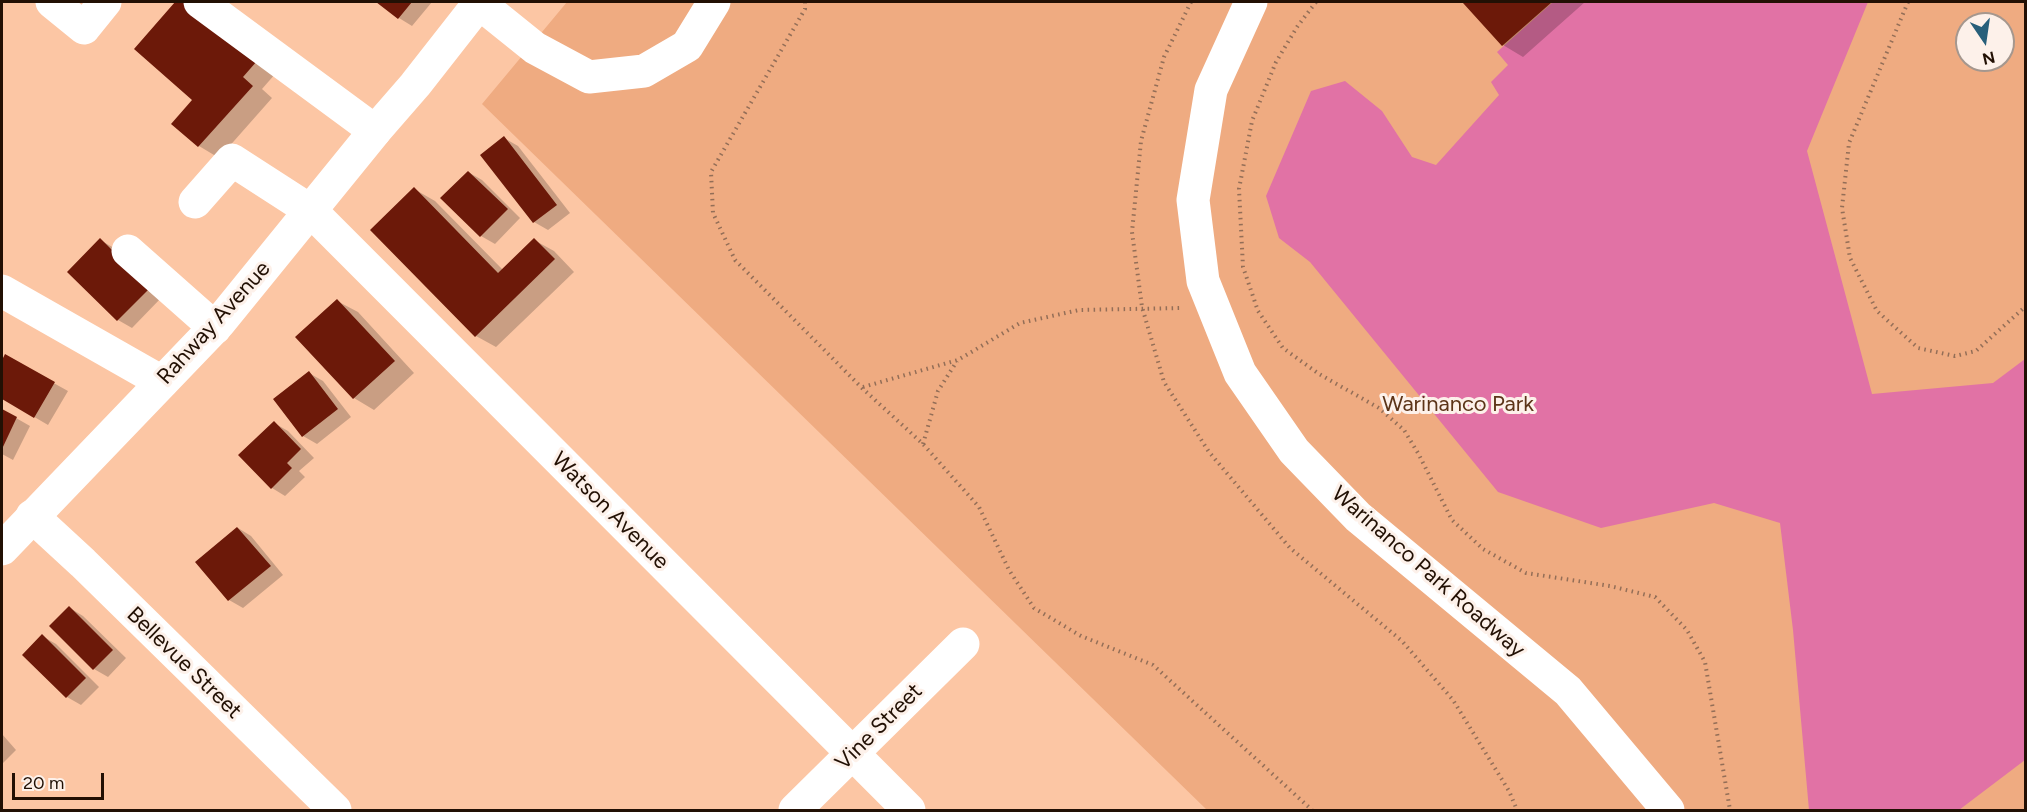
<!DOCTYPE html>
<html>
<head>
<meta charset="utf-8">
<style>
  body { margin:0 }
  #map { position:relative; width:2027px; height:812px; overflow:hidden; background:#fcc6a4; font-family:Figtree,sans-serif }
  canvas { display:block }
  .frame { position:absolute; inset:0; border:3px solid #221004; pointer-events:none }
  .north { position:absolute; left:1955px; top:12px; width:60px; height:60px; box-sizing:border-box; background:#fdf1ea; border:2px solid #a5978e; border-radius:50%; rotate:167deg; font-size:16px; font-weight:700; line-height:24px; text-align:center; color:#221004 }
  .north::after { content:''; display:block; margin:auto; width:21px; height:27px; background:#285f7a; clip-path:polygon(50% 0,100% 100%,50% 72%,0 100%) }
  .scale { position:absolute; left:12px; top:773px; width:92px; height:27px; box-sizing:border-box; border:3px solid #221004; border-top:0; padding-left:8px; font-size:18px; line-height:21px; white-space:nowrap; color:#221004; -webkit-text-stroke:4px #fdf1ea; paint-order:stroke }
</style>
</head>
<body>
<div id="map">
<canvas width="2027" height="812"></canvas>
<div class="frame"></div>
<div class="north">N</div>
<div class="scale">20 m</div>
</div>
<script>
const ctx = document.querySelector('canvas').getContext('2d');
ctx.lineJoin = 'round';
function fill(path, color) { ctx.fillStyle = color; ctx.fill(path, 'evenodd'); }
function strokePath(path, color, width, dash) { ctx.strokeStyle = color; ctx.lineWidth = width; ctx.lineCap = dash ? 'butt' : 'round'; ctx.setLineDash(dash || []); ctx.stroke(path); }
function label(font, color, halo, rows, align = 'center') {
  ctx.font = font + ' Figtree,sans-serif'; ctx.lineWidth = 6; ctx.setLineDash([]); ctx.textBaseline = 'middle'; ctx.strokeStyle = halo; ctx.fillStyle = color; for (const [text, x, y, turn = 0] of rows) {
    ctx.save(); ctx.translate(x, y); ctx.rotate((+turn || 0) * Math.PI / 180); ctx.textAlign = isNaN(turn) ? turn : align; if (halo) ctx.strokeText(text, 0, 0); ctx.fillText(text, 0, 0); ctx.restore();
  }
}
fill(new Path2D(`
  M567,2H2025V810H1207L482,104ZM1967,24H2003V60H1967Z`), '#efab81');
fill(new Path2D(`
  M1553,2H1868L1807,151L1872,394L1993,383L2025,359V760L1959,810H1809L1793,630L1780,523L1714,503L1601,528L1498,492L1310,262L1279,238L1266,196L1311,91L1345,81L1382,111L1412,157L1436,165L1499,95L1491,82L1508,65L1497,52Z`), '#e172a5');
fill(new Path2D(`
  M177,2H190L276,73L262,89L272,98L219,158L199,146L173,123L194,100L136,49Z
  M378,2H432L412,26L399,18Z
  M1466,2H1585L1523,57L1503,45L1465,3Z
  M504,138L518,146L570,213L548,230L534,222L482,156Z
  M468,172L482,180L520,218L495,244L481,236L443,198Z
  M414,189L435,201L503,270L534,240L554,251L574,272L496,347L476,336Z
  M100,240L114,248L163,296L132,328L118,320L69,272Z
  M337,301L358,312L414,373L374,410L354,398Z
  M5,356L68,391L48,425L2,398V363Z
  M309,373L323,381L351,417L317,444L303,436Z
  M2,410L30,426L13,460L2,454Z
  M274,423L288,431L314,458L299,471L305,477L285,496L272,488Z
  M238,528L251,536L283,575L243,608L229,600L197,562Z
  M70,608L83,616L126,658L108,677L94,669Z
  M42,636L56,644L99,687L81,705L67,697L24,655Z
  M2,734L16,750L2,764Z`), '#0003');
fill(new Path2D(`
  M175,2H189L257,61L243,77L253,86L198,147L171,124L192,100L134,49Z
  M376,2H412L398,19Z
  M1464,2H1552L1502,46L1463,3Z
  M504,136L557,205L533,223L480,155Z
  M468,171L508,209L480,237L440,198Z
  M414,187L498,273L534,238L555,259L475,337L370,230Z
  M100,238L150,288L117,321L67,272Z
  M337,299L395,361L353,399L295,337Z
  M5,354L55,382L34,418L2,399V360Z
  M309,371L338,409L302,437L273,399Z
  M2,409L17,417L2,449Z
  M274,421L301,449L287,463L292,468L271,489L238,455Z
  M237,527L271,566L228,601L195,562Z
  M69,606L113,650L93,670L49,626Z
  M42,634L86,678L66,698L22,655Z`), '#6c1909');
strokePath(new Path2D(`
  M805,2V9L711,172L713,213L735,260L862,388L923,444L979,507L1009,570L1034,608L1081,636L1153,665L1312,810
  M1191,2L1164,57L1141,141L1132,232L1142,307L1164,382L1209,452L1290,548L1402,641L1453,700L1509,791L1517,810
  M1316,2L1297,27L1276,62L1252,121L1239,189L1243,267L1258,311L1283,348L1319,374L1379,408L1404,430L1418,453L1452,520L1483,549L1526,573L1610,586L1655,597L1687,630L1705,662L1730,810
  M1908,2L1849,143L1842,208L1850,258L1877,311L1918,348L1955,356L1976,351L2026,306
  M863,387L958,360L1020,323L1079,310L1182,308
  M923,444L938,391L957,361`), '#936e57', 4, [1.5, 4.5]);
strokePath(new Path2D(`
  M52,2L84,28L105,2
  M200,2L375,131
  M1251,2L1211,90L1193,200L1203,281L1240,373L1294,451L1358,517L1568,691L1668,810
  M479,3L535,48L589,77L644,71L687,46L714,2
  M195,202L232,160L311,211L909,810
  M128,251L215,328
  M2,291L162,382
  M32,516L83,563L335,810
  M795,810L963,644`), '#fff', 33);
strokePath(new Path2D(`
  M2,549L219,323L375,131L415,85L480,2`), '#fff', 33);
label('22px', '#221004', '#fdf1ea', [
  ["Rahway Avenue",214,323,-48],
  ["Watson Avenue",610,511,45],
  ["Warinanco Park Roadway",1428,572,41],
  ["Bellevue Street",184,663,44],
  ["Vine Street",879,727,-45]
]);
label('22px', '#5c3418', '#fdf1ea', [
  ["Warinanco Park",1458,405]
]);
</script>
</body>
</html>
